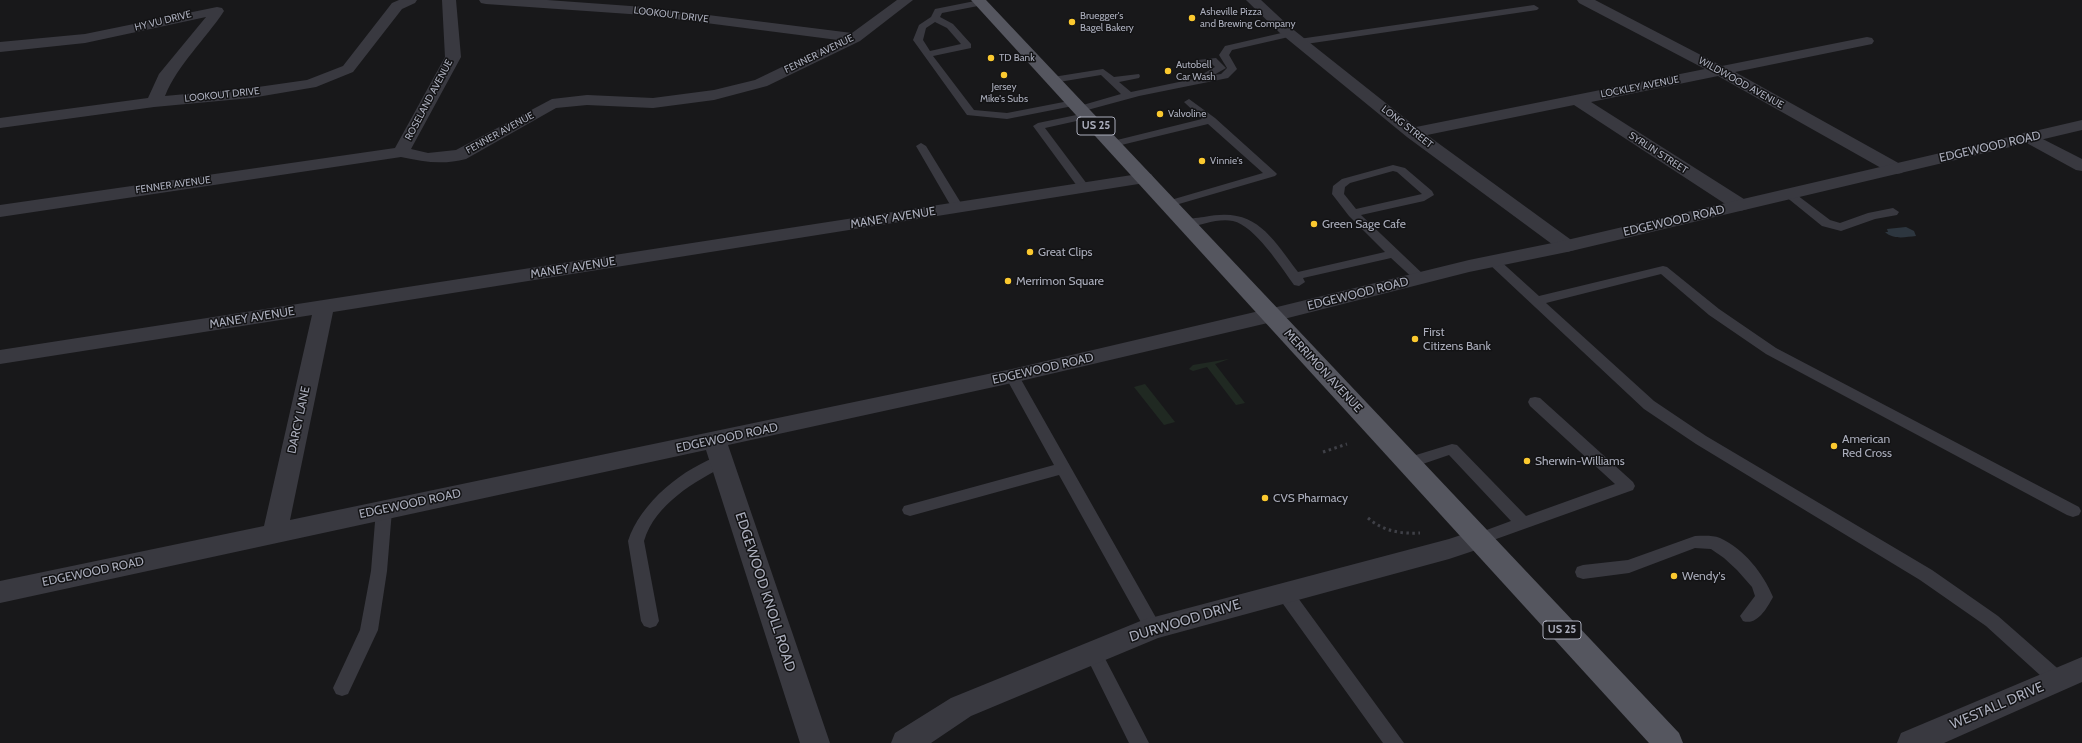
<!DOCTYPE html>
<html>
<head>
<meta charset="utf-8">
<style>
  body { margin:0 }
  canvas { display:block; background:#18181a }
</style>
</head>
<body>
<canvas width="2082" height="743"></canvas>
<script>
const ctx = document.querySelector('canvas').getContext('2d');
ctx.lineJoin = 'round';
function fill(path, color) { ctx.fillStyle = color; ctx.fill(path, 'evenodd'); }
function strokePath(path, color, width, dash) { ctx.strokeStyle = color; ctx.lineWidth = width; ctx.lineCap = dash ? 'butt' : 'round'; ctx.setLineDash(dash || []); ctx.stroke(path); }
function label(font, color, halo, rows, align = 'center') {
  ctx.font = font + ' Cabin,sans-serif'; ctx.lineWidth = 3; ctx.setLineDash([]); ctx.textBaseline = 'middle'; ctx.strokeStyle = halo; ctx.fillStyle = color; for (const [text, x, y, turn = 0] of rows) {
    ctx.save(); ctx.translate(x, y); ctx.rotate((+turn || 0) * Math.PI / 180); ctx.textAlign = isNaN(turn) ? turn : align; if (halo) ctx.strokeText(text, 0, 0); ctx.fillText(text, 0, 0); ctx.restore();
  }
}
fill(new Path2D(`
  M1229,359L1215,364L1245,403L1236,405L1207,367L1193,371L1189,369L1193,365Z
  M1145,384L1175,422L1164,425L1134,387Z`), '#202922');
fill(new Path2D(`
  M1906,227L1914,231L1916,236C1905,237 1894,240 1885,232H1888L1887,229Z`), '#2d363f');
strokePath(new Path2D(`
  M1323,452L1347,444
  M1368,518C1383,531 1400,534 1420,533`), '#3f4047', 3, [2.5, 3.5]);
fill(new Path2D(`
  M980,0L984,3L983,5L942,13L940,17L953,24L971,44V48L933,56L974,110L1007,113L1074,100L1079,103L1078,105L1007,119L967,115L913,40L919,25L931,17L935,9ZM935,22L947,28L961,44L930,51L923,40L926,28Z
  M1534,5L1539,8L1537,10L1299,45L1294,42L1299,39Z
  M1290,31L1293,32V36L1232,50L1229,55L1237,69L1228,78L1139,96L1080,112L1076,111L1075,109L1076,107L1121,94L1101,75L1053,83L1048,80L1053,77L1103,69L1114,77L1139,74L1140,76L1139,78L1119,82L1131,92L1203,77L1201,75L1215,67L1211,63L1195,65L1193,63L1198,60L1216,58L1226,68L1214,75L1221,74L1227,68L1219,55L1225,46Z
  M1189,99L1215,118L1275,172L1277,174L1275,176L1172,206H1164L1162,204L1164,202L1263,173L1208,124L1113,147L1108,144L1109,142L1202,119L1184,102Z
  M1086,113L1091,116L1090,118L1045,128L1090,188L1084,191L1080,190L1033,126L1038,123Z
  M921,143L926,146L964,208L962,210L958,212L952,208L916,146Z
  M1393,165L1405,168L1432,191L1434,195L1424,201L1361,215L1424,275L1426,278L1424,281H1416L1391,258L1303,278L1305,282L1299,286L1294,285C1281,267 1255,226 1233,221C1218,218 1201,225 1187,228L1181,224C1185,218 1198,218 1204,217C1255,206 1270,235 1298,272L1385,252L1349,216L1332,194L1333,186L1342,179ZM1393,171L1397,172L1422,194L1356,209L1344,194L1345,187L1350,183Z
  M1789,191L1793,192L1830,220L1840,223L1868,213L1893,208L1899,212L1897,215L1875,219L1841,231L1822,226L1785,196L1783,194L1785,192Z
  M1493,257L1497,258L1539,296L1663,266L1667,267L1719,309L1776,348L2079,507L2081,511L2079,515L2073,517L2067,515L1766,354L1709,315L1661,274L1546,303L1654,401L1706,436L1932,570L1998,616L2064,674L2067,680L2064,686L2058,688L2052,686L1986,626L1920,580L1696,444L1644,409L1489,264L1487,261L1489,258Z
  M1012,371L1017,373L1019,376L1159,623L1162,628L1159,633L1153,635L1147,633L1059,475L910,516L904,514L902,510L904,506L1054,465L1005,376L1007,373Z
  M1535,397L1540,398L1633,482L1635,486L1633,490L1485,543L1479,545L1473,543L1471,539L1473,535L1511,521L1449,455L1408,469L1403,467L1400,463L1403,459L1452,444L1457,445L1526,516L1615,484L1530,406L1528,402L1530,398Z
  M722,455L727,457L730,461L727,465C695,481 655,504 644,541L659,621L656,626L650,628L644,626L641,621L628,541C640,503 684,467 722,455Z
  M384,504L390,506L392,510L387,571L378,630L348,694L342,696L336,694L333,688L360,630L371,571L376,510L378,506Z
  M1695,536C1703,536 1712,535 1720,538C1744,549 1763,573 1773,597C1767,608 1757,626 1743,621L1740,616L1755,596L1752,587L1737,570L1724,558L1711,549L1695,548L1629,573L1583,579L1577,577L1575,572L1577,567L1583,565L1628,560Z
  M1284,585L1290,587L1404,743H1383L1278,597L1275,592L1278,587Z
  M1093,644L1099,647L1149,743H1129L1084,652L1087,647Z`), '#393940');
fill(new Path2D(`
  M399,0H417L415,3L402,9L353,72L316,87L251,98L154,107L0,128V118L148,98L159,74L206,17L85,43L0,52V42L85,34L217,7L222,8L224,11C205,40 178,64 165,96L251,88L307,80L343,66L392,3Z
  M442,0H456L461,57L411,149L428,153L456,150L552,99L587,95L653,98L714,90L755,80L838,40L644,15L486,4L481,3L479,0H547L644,7L852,33L897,0H913L860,41L767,86L714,100L653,108L587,105L556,108L466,159C443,165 424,162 401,157L0,217V205L395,148L445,57Z
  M1246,0H1261L1290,27L1416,127L1705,69L1579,3L1577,0H1595L1722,66L1867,37L1872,38L1874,41L1872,44L1735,72L1902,165L1905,169L1902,173L1896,174L1890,173L1718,76L1591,102L1747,201L1749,205L1747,209L1740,211L1733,209L1574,105L1427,135L1574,242L1577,246L1574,250L1567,252L1560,250L1407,137L1280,33Z
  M2029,132L2082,159V171L2076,170L2023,141L2021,137L2023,133Z
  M1145,173L1151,174L1154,178L1151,182L333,312L290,520L1012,369L1272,308L1279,310L1282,315L1279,320L1272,322L1012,383L728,445L830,743H800L706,450L0,603V581L264,526L312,315L0,364V350Z
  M1479,529L1488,532L1492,539L1488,546L1449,559L1158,638L971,716L931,743H891L895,733L951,698L1143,620L1449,539Z
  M2082,657V682L1944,743H1897L1901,733Z`), '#393940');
fill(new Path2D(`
  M2082,120V130L1567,252L1469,272L1272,322L1265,320L1262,315L1265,310L1469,260L1567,240Z`), '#393940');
fill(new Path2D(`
  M971,0H986L1679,733L1683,743H1649Z`), '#55565f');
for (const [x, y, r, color] of [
  [1192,18,4,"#fbc92f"],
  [1072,22,4,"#fbc92f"],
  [991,58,4,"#fbc92f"],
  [1168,71,4,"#fbc92f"],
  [1004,75,4,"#fbc92f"],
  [1160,114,4,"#fbc92f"],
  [1202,161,4,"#fbc92f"],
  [1314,224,4,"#fbc92f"],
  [1030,252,4,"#fbc92f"],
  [1008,281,4,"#fbc92f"],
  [1415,339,4,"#fbc92f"],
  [1834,446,4,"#fbc92f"],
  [1527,461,4,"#fbc92f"],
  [1265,498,4,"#fbc92f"],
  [1674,576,4,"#fbc92f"]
]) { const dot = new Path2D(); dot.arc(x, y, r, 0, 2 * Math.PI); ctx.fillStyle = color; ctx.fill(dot); strokePath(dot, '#131315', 1.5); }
label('10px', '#aaadbb', '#131315', [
  ["Asheville Pizza",1200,12],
  ["and Brewing Company",1200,24],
  ["Bruegger's",1080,16],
  ["Bagel Bakery",1080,28],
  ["TD Bank",999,58],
  ["Autobell",1176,65],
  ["Car Wash",1176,77],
  ["Jersey",1004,87,"center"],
  ["Mike's Subs",1004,99,"center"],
  ["Valvoline",1168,114],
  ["Vinnie's",1210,161]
], 'left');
label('10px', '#aaadbb', '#131315', [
  ["LOOKOUT DRIVE",671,15,7],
  ["HY VU DRIVE",163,21,-14],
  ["FENNER AVENUE",819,54,-26],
  ["WILDWOOD AVENUE",1741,83,29],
  ["LOCKLEY AVENUE",1640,87,-11],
  ["LOOKOUT DRIVE",222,95,-6],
  ["ROSELAND AVENUE",429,100,-62],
  ["LONG STREET",1407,127,38],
  ["FENNER AVENUE",500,133,-29],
  ["SYRLIN STREET",1658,153,33],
  ["FENNER AVENUE",173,185,-8]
]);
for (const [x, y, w] of [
  [1096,126,38],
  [1562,630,38]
]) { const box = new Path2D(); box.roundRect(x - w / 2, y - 9, w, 18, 3); ctx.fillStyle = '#131315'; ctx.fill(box); strokePath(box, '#aaadbb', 1); }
label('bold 11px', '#aaadbb', null, [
  ["US 25",1096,126],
  ["US 25",1562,630]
]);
label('12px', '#aaadbb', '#131315', [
  ["EDGEWOOD ROAD",1990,147,-13],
  ["MANEY AVENUE",893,218,-9],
  ["EDGEWOOD ROAD",1674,221,-13],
  ["MANEY AVENUE",573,268,-9],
  ["EDGEWOOD ROAD",1358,294,-14],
  ["MANEY AVENUE",252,318,-9],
  ["EDGEWOOD ROAD",1043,369,-13],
  ["MERRIMON AVENUE",1323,371,47],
  ["DARCY LANE",299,420,-78],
  ["EDGEWOOD ROAD",727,438,-12],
  ["EDGEWOOD ROAD",410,504,-12],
  ["EDGEWOOD ROAD",93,572,-12]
]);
label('12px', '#aaadbb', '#131315', [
  ["Green Sage Cafe",1322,224],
  ["Great Clips",1038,252],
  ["Merrimon Square",1016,281],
  ["First",1423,332],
  ["Citizens Bank",1423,346],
  ["American",1842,439],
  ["Red Cross",1842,453],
  ["Sherwin-Williams",1535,461],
  ["CVS Pharmacy",1273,498],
  ["Wendy's",1682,576]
], 'left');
label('14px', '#aaadbb', '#131315', [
  ["EDGEWOOD KNOLL ROAD",765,592,72],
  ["DURWOOD DRIVE",1185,621,-17],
  ["WESTALL DRIVE",1997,706,-23]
]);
</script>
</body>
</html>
